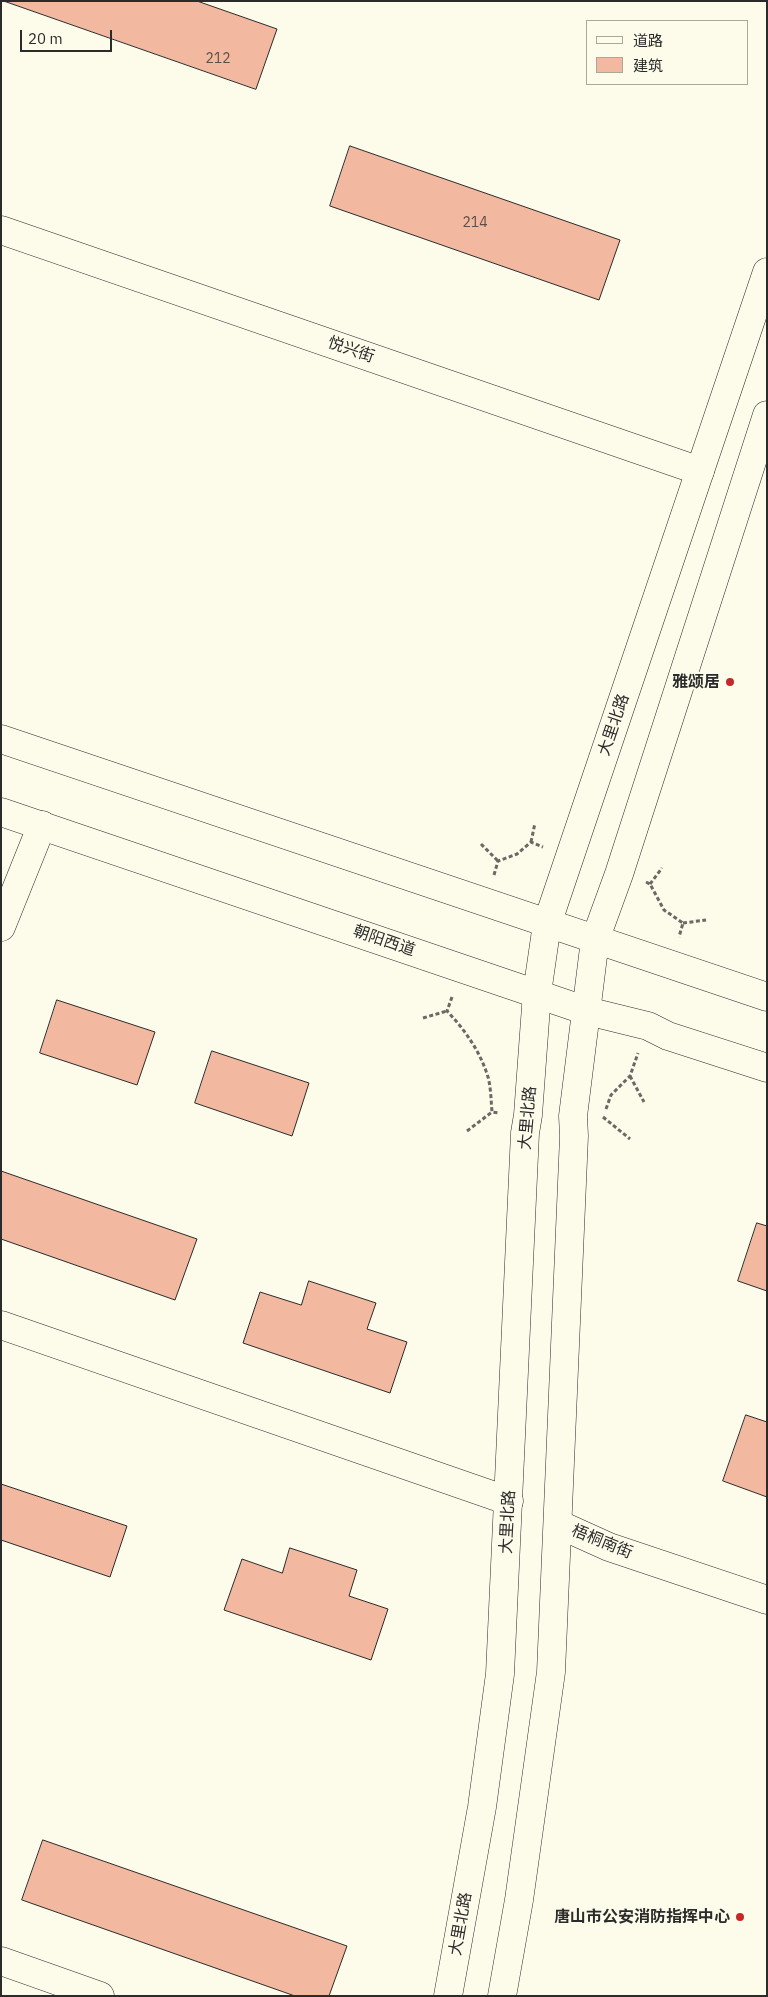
<!DOCTYPE html>
<html>
<head>
<meta charset="utf-8">
<style>
  body { margin:0 }
  #map { position:relative; width:768px; height:1997px; overflow:hidden; background:#fdfbea; font-family:"IBM Plex Sans","Noto Sans SC",sans-serif }
  canvas { display:block }
  .frame { position:absolute; inset:0; border:2px solid #2b2b2b; pointer-events:none }
  .legend { position:absolute; left:586px; top:20px; width:162px; height:65px; box-sizing:border-box; background:#fdfbea; border:1px solid #a9a89e; margin:0; padding:6px 9px; list-style:none; font-size:15px; color:#2b2b2b }
  .legend li { display:flex; align-items:center; gap:10px; height:25px }
  .legend b { width:25px; border:1px solid #a9a89e }
  .scale { position:absolute; left:20px; top:30px; width:92px; height:22px; box-sizing:border-box; border:2px solid #2b2b2b; border-top:0; padding-left:6px; font-size:15px; line-height:18px; white-space:nowrap; color:#2b2b2b; -webkit-text-stroke:4px #fdfbea; paint-order:stroke }
</style>
</head>
<body>
<div id="map">
<canvas width="768" height="1997"></canvas>
<div class="frame"></div>
<ul class="legend">
<li><b style="height:6px;background:#fdfbea"></b>道路</li>
<li><b style="height:14px;background:#f2b8a0"></b>建筑</li>
</ul>
<div class="scale">20 m</div>
</div>
<script>
const ctx = document.querySelector('canvas').getContext('2d');
ctx.lineJoin = 'round';
function fill(path, color) { ctx.fillStyle = color; ctx.fill(path, 'evenodd'); }
function strokePath(path, color, width, dash) { ctx.strokeStyle = color; ctx.lineWidth = width; ctx.lineCap = dash ? 'butt' : 'round'; ctx.setLineDash(dash || []); ctx.stroke(path); }
function label(font, color, halo, rows, align = 'center') {
  ctx.font = font + ' "IBM Plex Sans","Noto Sans SC",sans-serif'; ctx.lineWidth = 4; ctx.setLineDash([]); ctx.textBaseline = 'middle'; ctx.strokeStyle = halo; ctx.fillStyle = color; for (const [text, x, y, turn = 0] of rows) {
    ctx.save(); ctx.translate(x, y); ctx.rotate((+turn || 0) * Math.PI / 180); ctx.textAlign = isNaN(turn) ? turn : align; if (halo) ctx.strokeText(text, 0, 0); ctx.fillText(text, 0, 0); ctx.restore();
  }
}
const building = new Path2D(`
  M4,1H197L277,29L256,89Z
  M350,146L620,240L599,300L330,206Z
  M57,1000L155,1032L137,1085L40,1053Z
  M212,1051L309,1083L292,1136L195,1103Z
  M1,1171L197,1239L175,1300L1,1239Z
  M757,1223L767,1226V1291L738,1281Z
  M309,1281L376,1303L367,1329L407,1342L390,1393L243,1343L260,1292L301,1305Z
  M746,1415L767,1422V1497L723,1481Z
  M1,1484L127,1526L110,1577L1,1540Z
  M290,1548L357,1570L349,1596L388,1609L371,1660L224,1610L242,1559L282,1573Z
  M43,1840L347,1946L329,1996H295L22,1900Z`);
fill(building, '#f2b8a0');
strokePath(building, '#2b2b2b', 1);
const minor = new Path2D(`
  M1,230L700,471
  M1,927L42,825
  M1,1325L509,1501
  M558,1524L609,1547L767,1600
  M1,1961L100,1996`);
const secondary = new Path2D(`
  M448,1996L482,1807L500,1674L525,1133L528,1115L537,993L547,924L767,272
  M502,1996L519,1900L551,1672L574,1136L573,1116L595,940L619,874L767,415`);
const primary = new Path2D(`
  M1,739L767,997
  M1,812L587,1011L648,1026L668,1036L767,1068`);
strokePath(minor, '#2b2b2b', 29);
strokePath(secondary, '#2b2b2b', 29);
strokePath(primary, '#2b2b2b', 29);
strokePath(new Path2D(`
  M531,842L535,823
  M481,844L498,861
  M494,875L498,861L517,854L531,842L543,847
  M646,882L650,884L664,910L683,923L679,937
  M650,884L662,868
  M683,923L706,920
  M452,997L447,1011C465,1030 480,1051 488,1077C491,1088 491,1101 492,1112L499,1113
  M423,1018L447,1011
  M630,1076L644,1102
  M606,1109L611,1095L630,1076L638,1053
  M603,1117L630,1139
  M467,1131L492,1112`), '#6a6964', 3, [4, 2.5]);
strokePath(minor, '#fdfbea', 28);
strokePath(secondary, '#fdfbea', 28);
strokePath(primary, '#fdfbea', 28);
for (const [x, y, r, color] of [
  [730,682,5,"#c62828"],
  [740,1917,5,"#c62828"]
]) { const dot = new Path2D(); dot.arc(x, y, r, 0, 2 * Math.PI); ctx.fillStyle = color; ctx.fill(dot); strokePath(dot, '#fdfbea', 2); }
label('14px', '#5d4e48', null, [
  ["212",218,59],
  ["214",475,223]
]);
label('16px', '#2b2b2b', '#fdfbea', [
  ["悦兴街",351,350,19],
  ["大里北路",614,725,-71],
  ["朝阳西道",384,941,19],
  ["大里北路",528,1118,-85],
  ["大里北路",508,1522,-87],
  ["梧桐南街",602,1542,22],
  ["大里北路",461,1924,-80]
]);
label('bold 16px', '#2b2b2b', '#fdfbea', [
  ["雅颂居",720,682],
  ["唐山市公安消防指挥中心",730,1917]
], 'right');
</script>
</body>
</html>
